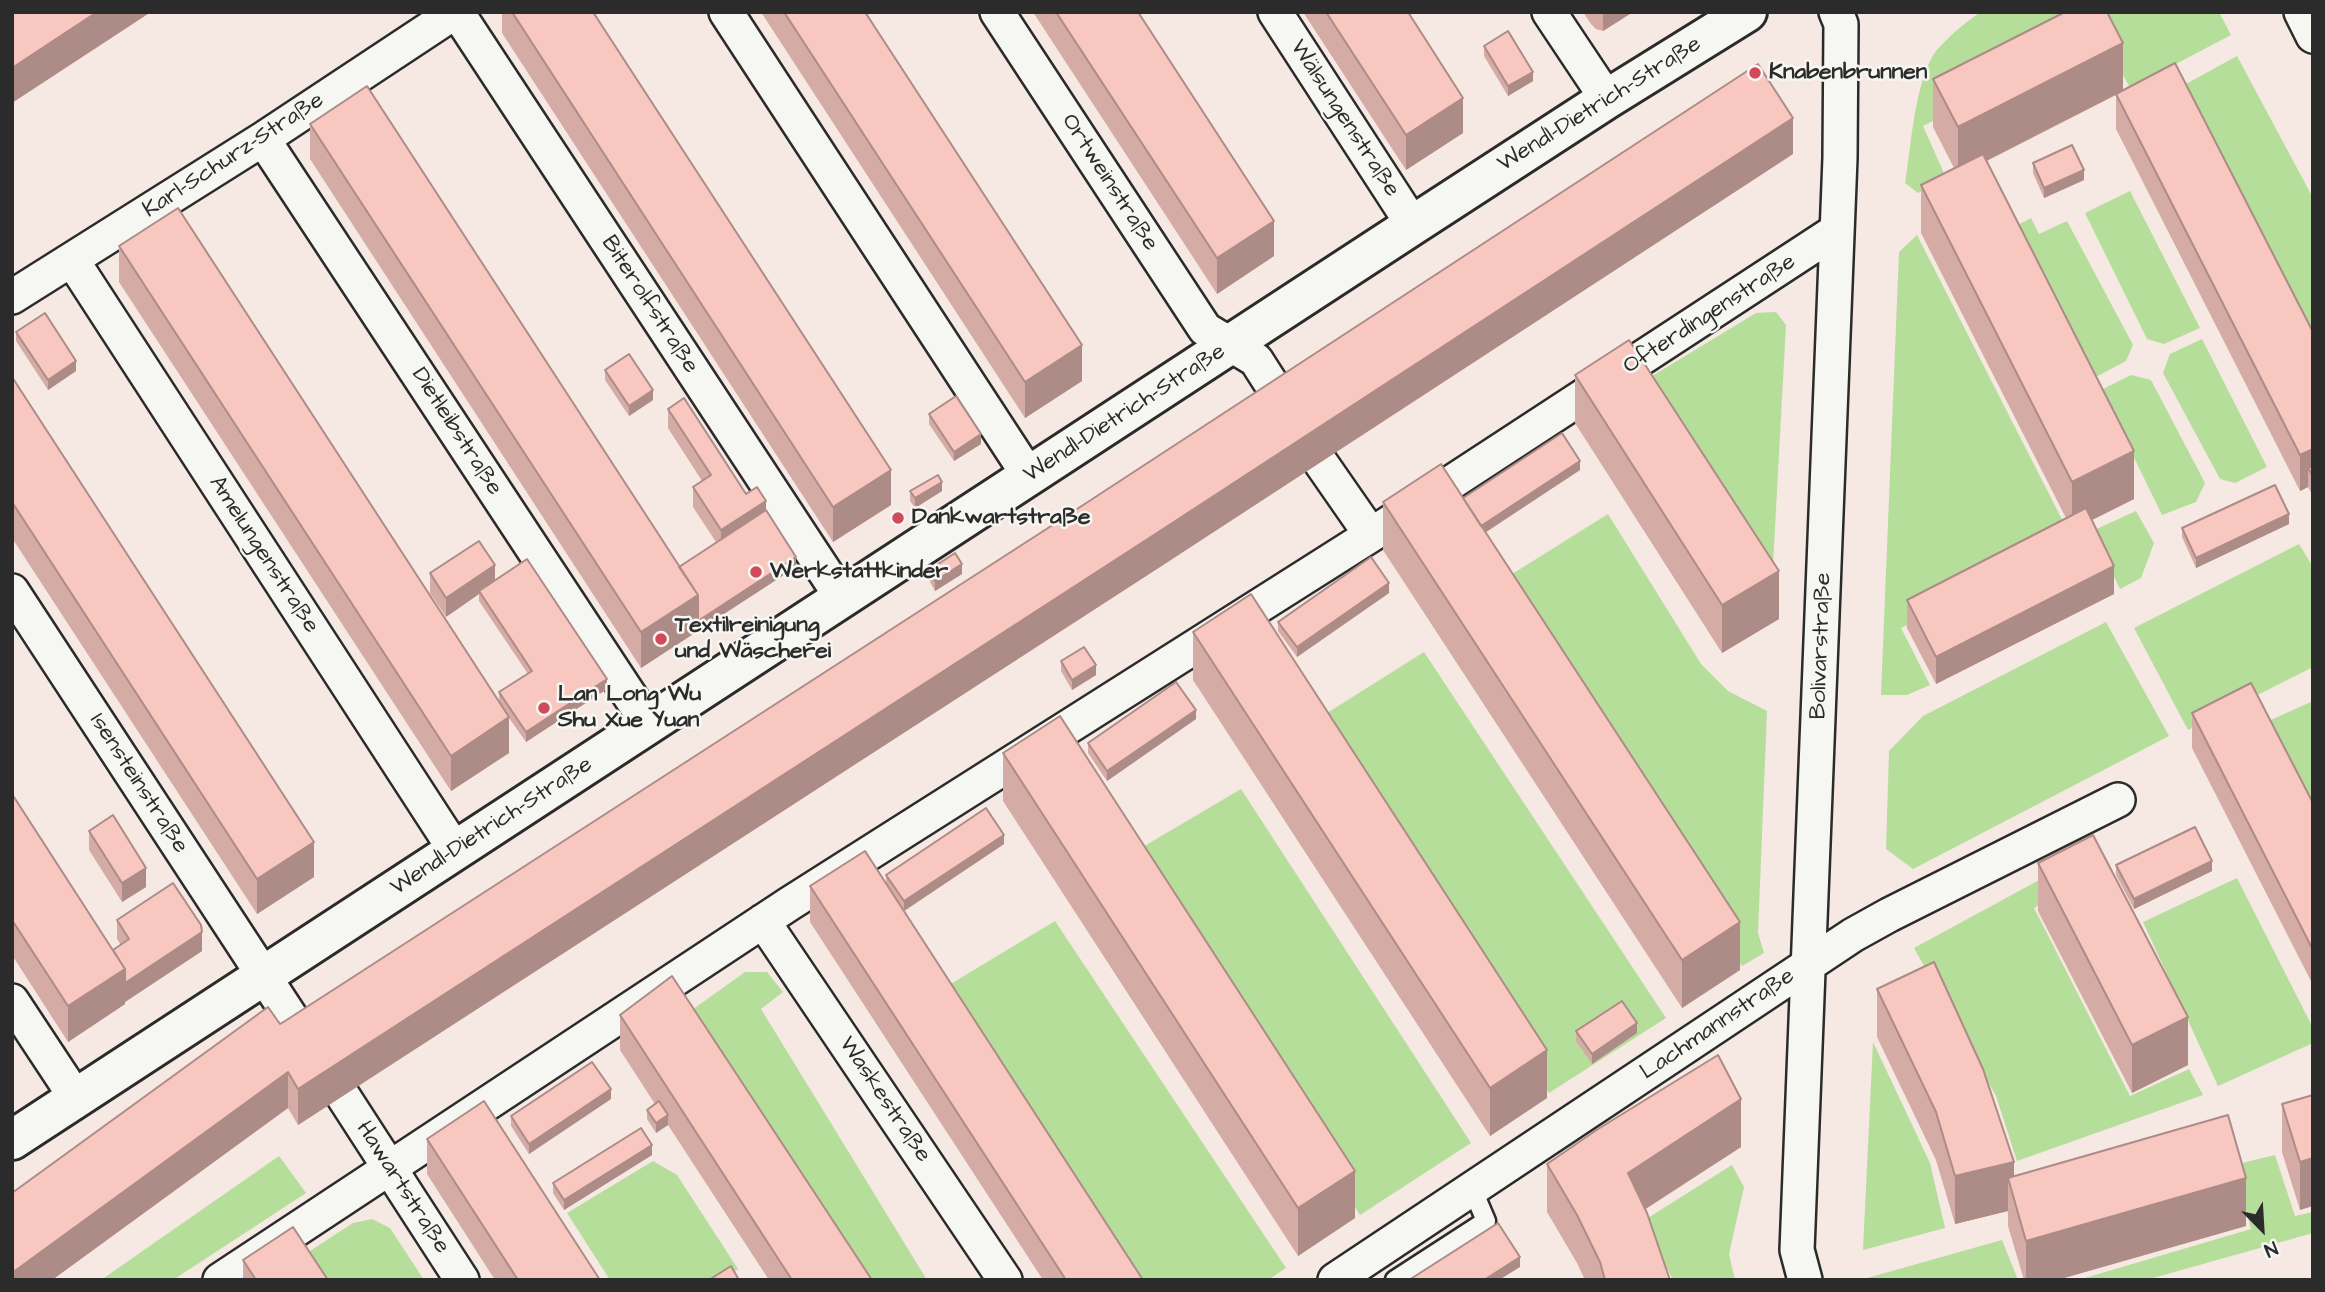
<!DOCTYPE html>
<html>
<head>
<meta charset="utf-8">
<style>
  body { margin:0 }
  #map { position:relative; width:2325px; height:1292px; overflow:hidden; background:#f6e8e3; font-family:"Architects Daughter",sans-serif }
  canvas { display:block }
  .frame { position:absolute; inset:0; border:14px solid #2b2b2b; pointer-events:none }
  .north { position:absolute; left:2227px; top:1194px; width:70px; height:70px; -webkit-text-stroke:5px #f6f6f2; paint-order:stroke; rotate:156deg; font-size:19px; font-weight:700; line-height:28px; text-align:center; color:#2b2b2b }
  .north::after { content:''; display:block; margin:auto; width:24px; height:32px; background:#2b2b2b; clip-path:polygon(50% 0,100% 100%,50% 72%,0 100%) }
</style>
</head>
<body>
<div id="map">
<canvas width="2325" height="1292"></canvas>
<div class="frame"></div>
<div class="north">N</div>
</div>
<script>
const ctx = document.querySelector('canvas').getContext('2d');
ctx.lineJoin = 'round';
function fill(path, color) { ctx.fillStyle = color; ctx.fill(path, 'evenodd'); }
function strokePath(path, color, width, dash) { ctx.strokeStyle = color; ctx.lineWidth = width; ctx.lineCap = dash ? 'butt' : 'round'; ctx.setLineDash(dash || []); ctx.stroke(path); }
function label(font, color, halo, rows, align = 'center') {
  ctx.font = font + ' "Architects Daughter",sans-serif'; ctx.lineWidth = 5; ctx.setLineDash([]); ctx.textBaseline = 'middle'; ctx.strokeStyle = halo; ctx.fillStyle = color; for (const [text, x, y, turn = 0] of rows) {
    ctx.save(); ctx.translate(x, y); ctx.rotate((+turn || 0) * Math.PI / 180); ctx.textAlign = isNaN(turn) ? turn : align; if (halo) ctx.strokeText(text, 0, 0); ctx.fillText(text, 0, 0); ctx.restore();
  }
}
fill(new Path2D(`
  M1981,12H2219L2231,35L2130,88L2103,37L1923,126L1947,180L1918,193L1905,183C1911,147 1915,79 1936,51C1949,36 1964,23 1981,12Z
  M2237,56L2313,198V352L2177,89Z
  M2130,191L2200,328L2164,344L2147,339L2085,213Z
  M2031,218L2039,234L2067,221L2133,345L2126,361L2092,379L2012,228Z
  M1917,235L2072,539L1901,628L1930,685L1907,695H1881L1899,252Z
  M1776,312L1786,325L1771,601L1634,387L1756,313Z
  M2202,339L2267,467L2235,483L2220,479L2163,373L2170,354Z
  M2131,375L2151,380L2205,483L2196,502L2162,515L2101,390Z
  M2136,511L2154,543L2141,578L2120,589L2092,531Z
  M1608,514L1701,664L1728,691L1767,711L1758,933L1764,953L1742,966L1493,586Z
  M2299,544L2313,567V667L2188,730L2134,628Z
  M2106,622L2169,736L1913,869L1886,849L1889,751L1923,716Z
  M1255,644L1327,713L1424,652L1666,1018L1549,1093Z
  M2313,701V825L2262,724Z
  M1067,771L1141,848L1241,789L1471,1143L1360,1215Z
  M2065,866L2084,881L2034,908L2130,1096L2189,1069L2203,1095L2017,1161L1996,1096L1914,948Z
  M2237,878L2313,1028V1043L2218,1086L2143,922Z
  M1055,921L1286,1268L1268,1280H1143L949,985Z
  M745,972H767L783,992L761,1009L927,1280H855L685,1015Z
  M1873,1042L1930,1163L1945,1228L1863,1250Z
  M2275,1155L2295,1216L2313,1212V1233L2146,1280H2078L2251,1229L2234,1165Z
  M279,1156L306,1193L173,1280H101Z
  M653,1161L677,1175L738,1269L721,1280H610L567,1213Z
  M1732,1165L1744,1187L1729,1254L1735,1280H1673L1643,1221Z
  M372,1219L390,1228L424,1280H305L293,1262L353,1223Z
  M2002,1240L2018,1280H1860Z`), '#b5de9b');
const service = new Path2D(`
  M1395,1280L1486,1221L1472,1188`);
const minor = new Path2D(`
  M457,12L842,598
  M726,12L1029,476
  M997,12L1205,329L1256,360L1286,407
  M1275,12L1413,225
  M1549,12L1607,99
  M2301,12L2313,36
  M263,139L649,725
  M72,260L455,850
  M12,297L263,139L455,12
  M1321,463L1371,535
  M12,591L307,1042
  M763,921L1005,1280
  M12,1001L76,1098
  M343,1096L462,1280
  M220,1280L789,904L1371,535L1836,231
  M1335,1280L1853,935L1889,915L2118,800
  M1805,1280L1797,1250L1840,158L1841,24L1836,12`);
const tertiary = new Path2D(`
  M12,1140L1413,225L1607,99L1747,12`);
strokePath(service, '#2b2b2b', 23);
strokePath(minor, '#2b2b2b', 38);
strokePath(tertiary, '#2b2b2b', 44);
strokePath(service, '#f6f6f2', 18);
strokePath(minor, '#f6f6f2', 33);
strokePath(tertiary, '#f6f6f2', 38);
fill(new Path2D(`
  M502,12H593L891,505L833,542L502,33Z
  M761,12H865L1082,381L1025,418Z
  M1033,12H1138L1274,256L1217,294Z
  M1303,12H1408L1463,133L1406,170Z
  M1583,12H1633L1603,31L1596,29L1591,24Z
  M1484,46L1533,81L1508,96L1484,56Z
  M1933,79L2123,90L2313,332V496L2308,487L2300,491L2116,129V95L1987,161L2134,499L2092,520L2114,594L1936,684L1907,628V600L2066,518L1921,233V185L1954,168L1933,127Z
  M310,124L679,567L716,542L693,507V487L702,481L668,428V409L746,494L766,510L796,567L641,668L310,159Z
  M1793,154L1160,567L298,1125L288,1108L52,1280H12L280,1024Z
  M2033,163L2084,180L2044,198L2033,173Z
  M119,246L499,701V692L528,674L479,601V594L446,617L430,593V573L495,580L607,689L526,742L509,718V753L451,791L119,282Z
  M16,332L76,371L48,390L16,341Z
  M605,370L653,400L629,416L605,380Z
  M1575,375L1779,619L1722,653L1575,423Z
  M12,377L314,877L257,914L12,538Z
  M929,414L981,444L954,461L929,424Z
  M1580,470L1485,533L1740,970L1682,1008L1383,550V502L1463,498Z
  M910,491H942L915,508L910,501Z
  M2289,524L2196,568L2182,537V528Z
  M929,570L962,574L935,591L929,580Z
  M1389,593L1297,657L1278,631V622Z
  M1193,632L1547,1098L1490,1136L1193,680Z
  M1061,661L1096,675L1072,690L1061,671Z
  M2192,713L2313,803V985L2192,748Z
  M1196,719L1107,781L1088,753V743Z
  M1003,753L1355,1218L1298,1256L1003,801Z
  M12,794L113,951L121,945L117,939V920L202,951L125,1002V1004L68,1042L12,955Z
  M89,831L146,887L122,902L89,850Z
  M1004,844L904,911L1143,1280H1043L810,922V886L886,882V875Z
  M2038,863L2188,1065L2132,1093L2038,911Z
  M2116,865L2212,871L2134,909L2116,875Z
  M1877,989L2014,1176L2246,1226L2057,1280H2024L2008,1226V1211L1955,1224L1936,1160L1877,1037Z
  M620,1015L872,1280H769L668,1125L656,1133L647,1119V1110L655,1104L620,1050Z
  M1576,1031L1637,1033L1592,1064L1576,1041Z
  M2313,1095L2300,1210L2282,1152V1104Z
  M611,1099L529,1154L511,1126V1116Z
  M427,1139L600,1280H495L427,1174Z
  M1741,1147L1646,1209L1670,1280H1585L1577,1263L1547,1212V1164Z
  M652,1155L564,1210L553,1193V1183Z
  M243,1260L328,1280H243Z`), '#d4aba5');
fill(new Path2D(`
  M97,12H151L12,103V68Z
  M1603,12H1633L1603,31Z
  M2123,43V91L1958,175V127Z
  M1533,72V81L1508,96V86Z
  M1463,98V133L1406,170V135Z
  M1793,118V154L1160,567L298,1125V1089Z
  M2084,170V180L2044,198V188Z
  M1274,221V256L1217,294V258Z
  M1082,345V381L1025,418V382Z
  M76,361V371L48,390V380Z
  M653,390V400L629,416V406Z
  M981,434V444L954,461V452Z
  M2313,449V476L2308,468V487L2300,491V455Z
  M2134,451V499L2072,530V482Z
  M1580,461V470L1478,537V528Z
  M891,470V505L833,542V507Z
  M942,482V491L915,508V498Z
  M766,501V520L721,549V530Z
  M2289,514V524L2196,568V558Z
  M796,557V567L641,668V632L698,595Z
  M962,564V574L935,591V581Z
  M495,565V584L479,591V594L446,617V598Z
  M2114,566V594L1936,684V657Z
  M1779,571V619L1722,653V605Z
  M1389,583V593L1297,657V647Z
  M1096,665V675L1072,690V680Z
  M607,679V689L526,742V732Z
  M1196,710V719L1107,781V771Z
  M509,717V753L451,791V756Z
  M1004,835V844L904,911V901Z
  M314,842V877L257,914V879Z
  M2212,861V871L2134,909V899Z
  M146,868V887L122,902V883Z
  M1740,922V970L1682,1008V960Z
  M202,932V951L125,1002V1004L68,1042V1006L125,969Z
  M2188,1017V1065L2132,1093V1045Z
  M1637,1023V1033L1592,1064V1054Z
  M1547,1050V1098L1490,1136V1088Z
  M288,1072V1108L52,1280H12V1273Z
  M611,1089V1099L529,1154V1144Z
  M1741,1099V1147L1628,1220V1173Z
  M668,1115V1125L656,1133V1123Z
  M652,1145V1155L564,1210V1200Z
  M2313,1158V1206L2300,1210V1162Z
  M2014,1162V1199L2008,1178V1211L1955,1224V1176Z
  M1355,1171V1218L1298,1256V1208Z
  M2246,1178V1226L2057,1280H2026V1241Z
  M1520,1257V1267L1499,1280H1484Z`), '#ad8b86');
const building = new Path2D(`
  M12,12H97L12,68Z
  M512,12H593L891,470L833,507Z
  M784,12H865L1082,345L1025,382Z
  M1056,12H1138L1274,221L1217,258Z
  M1326,12H1408L1463,98L1406,135Z
  M2065,12H2107L2123,43L1958,127L1933,79Z
  M1508,31L1533,72L1508,86L1484,46Z
  M2175,63L2313,332V449L2300,455L2116,94Z
  M1758,64L1793,118L1160,531L298,1089L288,1072L12,1273V1193L268,1007L280,1024L285,1021L1048,528Z
  M367,86L698,595L641,632L310,124Z
  M2072,145L2084,170L2044,188L2033,163Z
  M1983,154L2134,451L2072,482L1921,185Z
  M178,208L509,717L451,756L119,246Z
  M45,313L76,361L48,380L16,332Z
  M1629,340L1779,571L1722,605L1575,375Z
  M629,354L653,390L629,406L605,370Z
  M12,377L314,842L257,879L12,502Z
  M956,396L981,434L954,452L929,414Z
  M684,398L746,494L757,487L766,501L721,530L693,487L711,475L668,409Z
  M1562,433L1580,461L1481,526L1463,498Z
  M1441,464L1740,922L1682,960L1383,502Z
  M2313,466V476L2308,468Z
  M938,475L942,482L915,498L910,491Z
  M2275,485L2289,514L2196,558L2182,528Z
  M2086,508L2114,566L1936,657L1907,600Z
  M766,510L796,557L698,621V595L679,567Z
  M479,541L495,565L446,598L430,573Z
  M955,553L962,564L935,581L929,570Z
  M1371,557L1389,583L1297,647L1278,622Z
  M527,559L607,679L526,732L499,692L532,671L479,591Z
  M1251,594L1547,1050L1490,1088L1193,632Z
  M1084,647L1096,665L1072,680L1061,661Z
  M1176,682L1196,710L1107,771L1088,743Z
  M2251,683L2313,803V950L2192,713Z
  M1060,716L1355,1171L1298,1208L1003,753Z
  M12,794L125,969L68,1006L12,920Z
  M986,808L1004,835L904,901L886,875Z
  M113,815L146,868L122,883L89,831Z
  M2195,827L2212,861L2134,899L2116,865Z
  M2093,835L2188,1017L2132,1045L2038,863Z
  M865,851L1143,1280H1066L810,886Z
  M173,883L201,925L202,932L125,983V969L113,950L129,939L117,920Z
  M1934,962L1983,1069L2014,1162L1955,1176L1936,1112L1877,989Z
  M672,976L872,1280H792L620,1015Z
  M1622,1001L1637,1023L1592,1054L1576,1031Z
  M1718,1055L1741,1099L1628,1173L1647,1213L1670,1280H1605L1600,1262L1577,1215L1547,1164L1598,1129Z
  M592,1062L611,1089L529,1144L511,1116Z
  M2313,1095V1158L2300,1162L2282,1104Z
  M484,1101L600,1280H518L427,1139Z
  M659,1101L668,1115L656,1123L647,1110Z
  M2228,1115L2246,1178L2026,1241L2008,1178Z
  M641,1128L652,1145L564,1200L553,1183Z
  M1498,1223L1520,1257L1484,1280H1409Z
  M293,1227L328,1280H256L243,1260Z
  M731,1266L739,1280H709Z`);
fill(building, '#f7c7c0');
strokePath(building, '#ad8b86', 2);
for (const [x, y, r, color] of [
  [1755,73,7,"#d1495b"],
  [898,518,7,"#d1495b"],
  [756,572,7,"#d1495b"],
  [661,639,7,"#d1495b"],
  [544,708,7,"#d1495b"]
]) { const dot = new Path2D(); dot.arc(x, y, r, 0, 2 * Math.PI); ctx.fillStyle = color; ctx.fill(dot); strokePath(dot, '#f6f6f2', 2.5); }
label('bold 23px', '#2b2b2b', '#f6f6f2', [
  ["Knabenbrunnen",1769,73],
  ["Dankwartstraße",912,518],
  ["Werkstattkinder",770,572],
  ["Textilreinigung",675,626],
  ["und Wäscherei",675,652],
  ["Lan Long Wu",558,695],
  ["Shu Xue Yuan",558,721]
], 'left');
label('23px', '#2b2b2b', '#f6f6f2', [
  ["Wendl-Dietrich-Straße",1600,105,-32],
  ["Wälsungenstraße",1344,119,57],
  ["Karl-Schurz-Straße",234,156,-33],
  ["Ortweinstraße",1109,183,57],
  ["Biterolfstraße",649,305,57],
  ["Ofterdingenstraße",1710,315,-33],
  ["Wendl-Dietrich-Straße",1125,414,-33],
  ["Dietleibstraße",456,432,57],
  ["Amelungenstraße",263,555,57],
  ["Bolivarstraße",1822,646,-88],
  ["Isensteinstraße",138,784,57],
  ["Wendl-Dietrich-Straße",492,827,-33],
  ["Lachmannstraße",1718,1025,-34],
  ["Waskestraße",884,1100,56],
  ["Hawartstraße",402,1188,57]
]);
</script>
</body>
</html>
